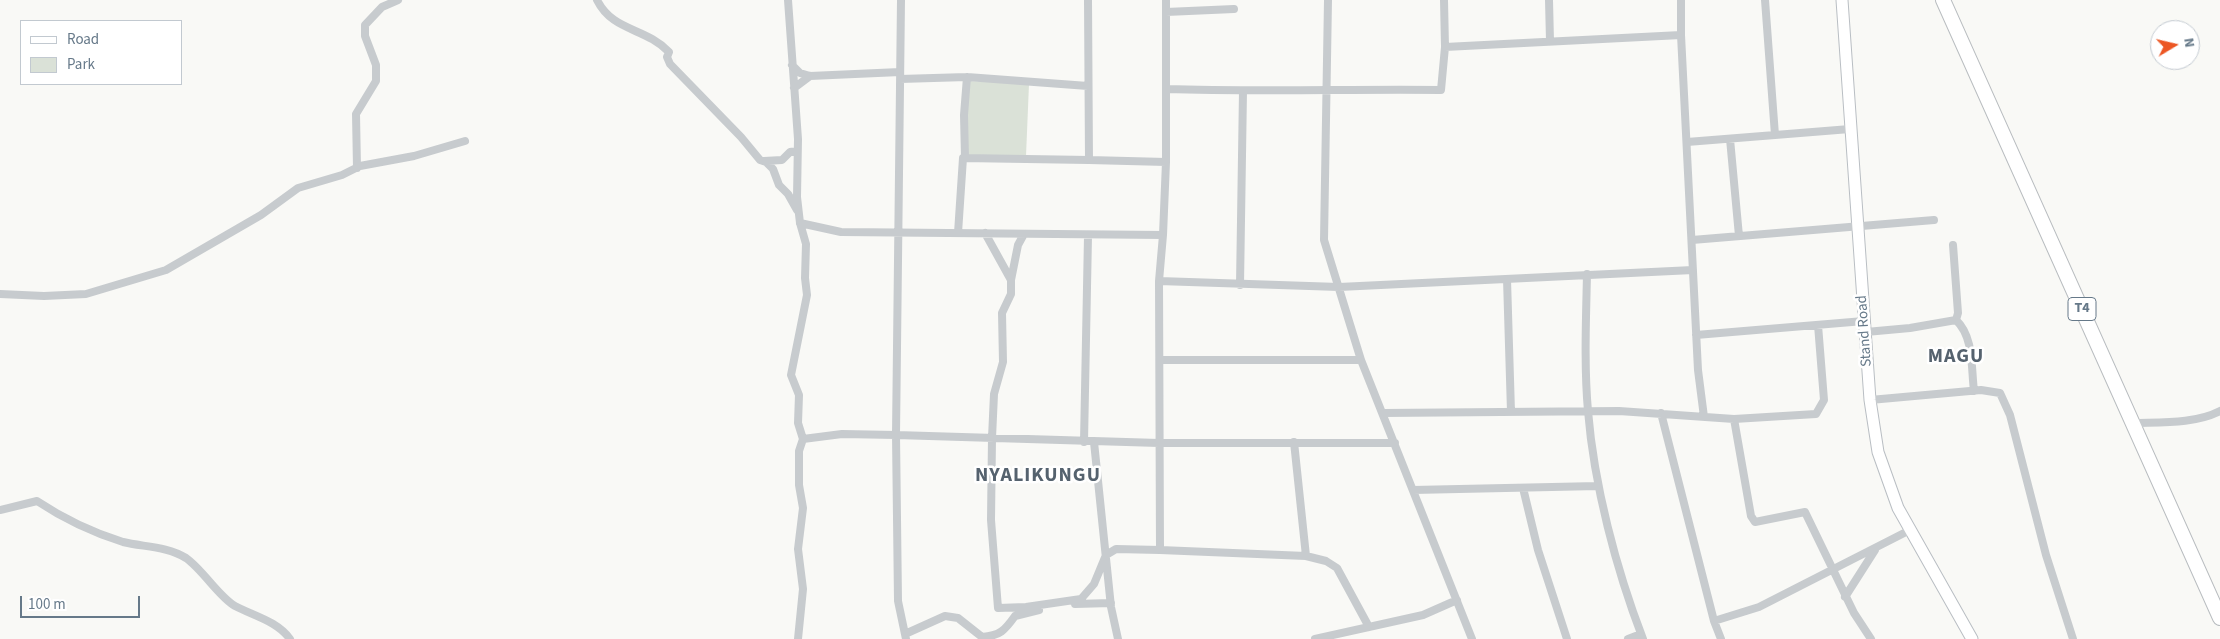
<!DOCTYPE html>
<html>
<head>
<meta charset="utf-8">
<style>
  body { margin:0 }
  #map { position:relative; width:2220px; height:639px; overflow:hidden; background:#f9f9f6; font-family:"Source Sans 3",sans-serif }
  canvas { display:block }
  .legend { position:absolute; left:20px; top:20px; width:162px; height:65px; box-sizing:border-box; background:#fff; border:1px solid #c2c9d0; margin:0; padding:6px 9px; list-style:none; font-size:15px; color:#667989 }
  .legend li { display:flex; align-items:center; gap:10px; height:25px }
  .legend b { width:25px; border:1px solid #c2c9d0 }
  .north { position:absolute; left:2150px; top:20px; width:50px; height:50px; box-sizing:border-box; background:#fff; border:1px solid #c2c9d0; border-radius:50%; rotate:81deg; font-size:14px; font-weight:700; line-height:20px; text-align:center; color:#667989 }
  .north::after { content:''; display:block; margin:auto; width:18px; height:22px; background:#ec5724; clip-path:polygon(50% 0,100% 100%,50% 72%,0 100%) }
  .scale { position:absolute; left:20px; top:596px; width:120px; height:22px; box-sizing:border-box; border:2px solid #667989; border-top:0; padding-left:6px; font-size:15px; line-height:18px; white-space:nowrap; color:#667989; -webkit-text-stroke:4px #fff; paint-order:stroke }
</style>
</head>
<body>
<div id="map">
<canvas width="2220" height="639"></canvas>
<ul class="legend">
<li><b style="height:6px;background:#fff"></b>Road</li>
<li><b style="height:14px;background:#dae1d7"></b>Park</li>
</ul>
<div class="north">N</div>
<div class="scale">100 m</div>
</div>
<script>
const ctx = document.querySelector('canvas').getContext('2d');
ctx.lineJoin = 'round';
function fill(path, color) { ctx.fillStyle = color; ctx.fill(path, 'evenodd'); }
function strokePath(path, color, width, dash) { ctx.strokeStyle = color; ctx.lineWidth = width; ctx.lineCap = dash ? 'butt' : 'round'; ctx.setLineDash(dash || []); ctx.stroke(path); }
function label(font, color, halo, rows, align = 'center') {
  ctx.font = font + ' "Source Sans 3",sans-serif'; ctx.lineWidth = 5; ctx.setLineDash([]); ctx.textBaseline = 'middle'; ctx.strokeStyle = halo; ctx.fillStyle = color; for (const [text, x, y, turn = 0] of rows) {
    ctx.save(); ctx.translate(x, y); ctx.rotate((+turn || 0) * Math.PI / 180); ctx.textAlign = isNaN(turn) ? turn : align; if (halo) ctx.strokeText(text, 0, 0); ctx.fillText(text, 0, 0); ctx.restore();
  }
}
fill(new Path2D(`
  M969,81L1029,84L1026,156L965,158Z`), '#dae1d7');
const secondary = new Path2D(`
  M1842,0L1870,400L1878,452L1898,508L1972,639`);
const trunk = new Path2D(`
  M1943,0L2220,618`);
strokePath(secondary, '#b9bec3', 13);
strokePath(trunk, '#b9bdc0', 16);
strokePath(new Path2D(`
  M597,0C613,32 645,27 669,52L667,57L670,64L741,137L760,160L766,162L773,169L779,185L788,194L797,210
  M788,0L798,139L797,197L800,223L806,244L805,278L807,295L791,375L799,395L798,423L803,439L799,451V485L803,508L798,549L803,589L798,639
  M901,0L896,435L1159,443H1395
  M1088,0L1089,160L1166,162L1163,235
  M1166,0V89C1258,92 1349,89 1441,90L1445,47L1444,0
  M1328,0L1324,240L1361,360L1472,639
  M1549,0L1550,41
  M1681,0V35L1698,370L1704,417
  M1765,0L1775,135L1850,129
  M1166,12L1234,9
  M1445,47L1681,35
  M792,65L800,73L810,76L900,72
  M900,79L967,77L1088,86
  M794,88L810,76
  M1730,139L1739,236
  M1687,142L1775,135
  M965,158L964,115L967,77
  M764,161L782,160L790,152L797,151
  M1166,162V89
  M357,168L356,114L376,81V65L365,36V25L382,7L398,0
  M800,223L841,232L1163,235L1159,281L1160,550L1306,556L1326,561L1337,568L1369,627
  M958,233L963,158L1089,160
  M985,233L1011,280V294L1002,313L1003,362L994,394L992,438L991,520L998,608L1026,607L1081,599L1094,584L1106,555L1116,549L1160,550
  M1692,240L1934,220
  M1587,274C1586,320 1584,366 1588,411C1594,485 1616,569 1643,639
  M1507,279L1511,412
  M1011,280L1018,245L1024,234
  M1159,281L1339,287L1693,270
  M1240,285L1243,91
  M0,294L44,296L86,294L166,270L261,215L298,188L342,175L360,166L414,156L465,141
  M1956,320C1974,337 1971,367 1974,391
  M1866,332L1910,328L1956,320L1958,313L1953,245
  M1696,335L1864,321
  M1160,360H1361
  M1870,400L1981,390L2000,393L2010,415L2046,555L2073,639
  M1383,413L1619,411L1734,419L1816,414L1824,400L1818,325
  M1661,413L1714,621L1721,639
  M1734,419L1751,516L1755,522L1805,512L1854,613L1871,639
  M2133,423C2161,422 2195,424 2220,411
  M803,439L842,434L896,435L898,601L906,639
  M1084,442L1088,236
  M1094,442L1111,607L1118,639
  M1294,442L1306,556
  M1523,488L1538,550L1567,639
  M1413,490L1598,486
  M0,510L37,501C64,519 91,532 123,542C143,547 167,546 186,558C203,570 219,597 235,606C254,616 277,621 290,639
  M1845,597L1875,550
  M1075,604L1111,603
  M1714,621L1759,607L1910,530
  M905,634L945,616L958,618L982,637C1000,636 1005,630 1015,616L1039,610
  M1315,639L1423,615L1457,600
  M1628,639L1641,634`), '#c7cbce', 8);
strokePath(secondary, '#fff', 11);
strokePath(trunk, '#fff', 14);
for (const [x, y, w] of [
  [2082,309,28]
]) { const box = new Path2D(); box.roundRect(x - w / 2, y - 11.5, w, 23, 4); ctx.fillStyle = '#fff'; ctx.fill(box); strokePath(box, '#667989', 1); }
label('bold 14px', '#667989', null, [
  ["T4",2082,309]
]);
label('15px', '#667989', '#fff', [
  ["Stand Road",1865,331,-94]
]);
ctx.letterSpacing = '1px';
label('bold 20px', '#55626e', '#fff', [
  ["MAGU",1956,358],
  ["NYALIKUNGU",1038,477]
]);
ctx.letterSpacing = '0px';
</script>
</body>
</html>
